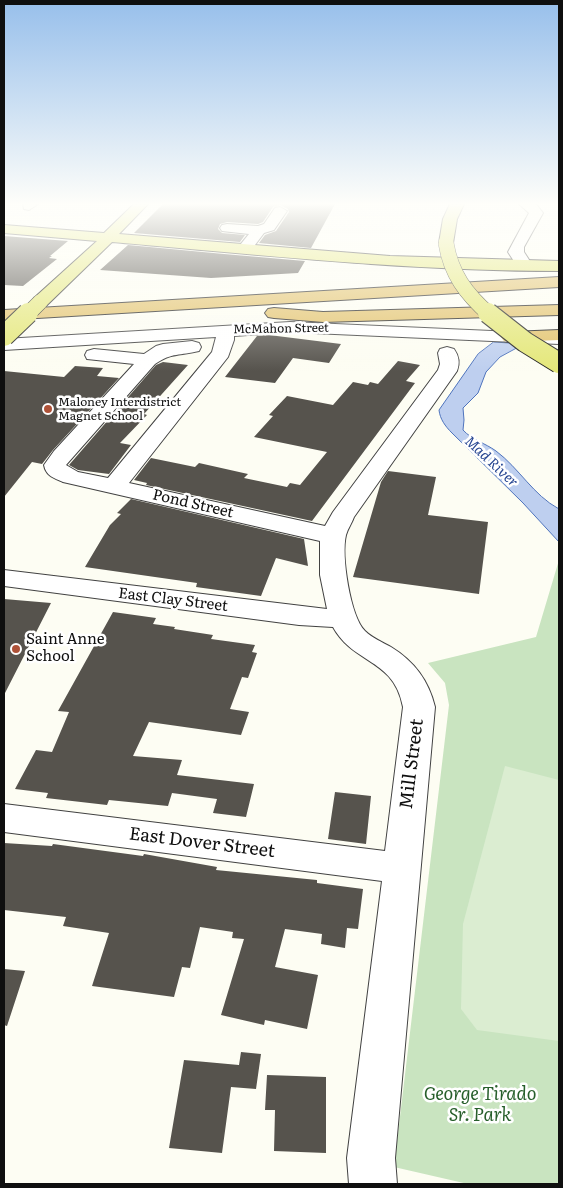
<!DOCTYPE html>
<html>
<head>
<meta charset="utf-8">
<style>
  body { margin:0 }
  #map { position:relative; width:563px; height:1188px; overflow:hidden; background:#fdfdf3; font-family:Literata,serif }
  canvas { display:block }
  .frame { position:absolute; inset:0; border:5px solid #0f0f0f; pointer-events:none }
</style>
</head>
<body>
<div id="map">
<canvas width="563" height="1188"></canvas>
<div class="frame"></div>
</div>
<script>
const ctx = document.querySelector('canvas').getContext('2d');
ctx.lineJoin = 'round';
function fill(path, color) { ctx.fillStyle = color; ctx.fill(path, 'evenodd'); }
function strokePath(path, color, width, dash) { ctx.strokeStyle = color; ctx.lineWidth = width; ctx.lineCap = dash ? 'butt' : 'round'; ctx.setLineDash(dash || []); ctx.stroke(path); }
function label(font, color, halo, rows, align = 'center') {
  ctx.font = font + ' Literata,serif'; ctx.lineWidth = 5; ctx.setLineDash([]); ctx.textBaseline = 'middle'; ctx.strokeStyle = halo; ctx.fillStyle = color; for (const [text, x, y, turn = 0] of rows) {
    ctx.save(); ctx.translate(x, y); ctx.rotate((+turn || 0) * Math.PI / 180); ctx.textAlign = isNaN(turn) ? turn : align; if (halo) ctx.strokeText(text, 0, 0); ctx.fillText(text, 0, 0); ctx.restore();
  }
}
fill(new Path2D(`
  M559,560V1184H468L394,1167L449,705L445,683L428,663L536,637Z`), '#c9e4c0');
fill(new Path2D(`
  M505,766L559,780V1041L477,1030L461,1009L463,924Z`), '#dbedd1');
const water = new Path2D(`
  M494,342L524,344L500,357L486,372L478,393L463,408L464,420L463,430C472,440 485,443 496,451C519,468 533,495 559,509V542L523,503L452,433C445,426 440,419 439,410L478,354Z`);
fill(water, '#becfef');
strokePath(water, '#4e73bc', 1);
fill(new Path2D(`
  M163,204H335L311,248L259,243L265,235L276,231L289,212L288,209L280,205L273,207L263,222L258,224L227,222L220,224L218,229L222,233L245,235L240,242L134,233Z
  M4,236L68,241L50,256H52L49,258L57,259L23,286L4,285Z
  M128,245L224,254L305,261L298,273L211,278L100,270Z
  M269,335L341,344L329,363L293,358L275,383L225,377L257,336Z
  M398,361L420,365L406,381L415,383L312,521L146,485L147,483L134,480L151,458L195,467L199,463L248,474L244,478L287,487L290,483L300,485L327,452L254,437L273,416L269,415L287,396L333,405L353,382L368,385L370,382L378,384Z
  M163,362L188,365L144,414L147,415L120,443L131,445L109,474L78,470L69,465L156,365Z
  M75,366L103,368L97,376L119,378L53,450L42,464L32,462L4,497V371L64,377Z
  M388,471L436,477L428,515L488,522L479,594L353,577L381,482Z
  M131,499L304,539L308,566L276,558L261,596L196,587L197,583L85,567L110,525L121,514L117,513Z
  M4,599L51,603L4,695Z
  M113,612L156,618L153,624L175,627L174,629L213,635L211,639L255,645L252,652L257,653L248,678L242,677L230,709L249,712L241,735L149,722L133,756L182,760L177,775L254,784L246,817L213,813L217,799L172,793L168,806L109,800L107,805L46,798L48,793L15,789L36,750L52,752L69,712L58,711Z
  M335,792L371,796L366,844L328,839Z
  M4,843L52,846L53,844L143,856L144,854L217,867L216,870L317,880V883L363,889L358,929L347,928L345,948L321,944L322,934L285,929L275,967L318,975L307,1029L265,1020L264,1025L221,1015L244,939L232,938L233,932L200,927L190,968L182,967L174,997L92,986L109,933L63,926L66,917L4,910Z
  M4,969L25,971L7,1026L4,1025Z
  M241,1052L261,1054L256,1089L231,1087L222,1153L169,1148L184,1060L239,1065Z
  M267,1075L326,1077V1153L274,1151L275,1110H265Z`), '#56534d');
const minor = new Path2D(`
  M23,204H38L29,210L24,209Z
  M519,204H536L543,213L524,247V252L533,266L531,269H519L508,252L529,213Z
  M280,207L287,211L274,230L264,233L249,253H239L236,250L249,234L222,231L220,228L222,225L227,224L258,226L264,224L275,208Z
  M290,322L559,334V344L290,332L234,336V340L228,357L129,483L325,526L333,512L438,370L440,364L438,353L440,349L447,347L454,349C459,356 460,363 457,371L354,517C352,523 348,528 346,535C341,555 350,616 365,631C372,638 382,642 391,647C414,661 429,681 435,707L395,1158L397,1184H349L347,1158L382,881L4,832V804L385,851L403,707C394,658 354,665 333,627L299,625L4,586V570L327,609L320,575V541L63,482C54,478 46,476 44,465L54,451L134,364L87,359L85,355L87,351L94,349L144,354L156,346L163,344L192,341L199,343L201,347L199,351C179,356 173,352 155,364L66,465L78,472L108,478L212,352L216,337L4,350V339Z`);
const major = new Path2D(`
  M134,204H148L119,234L390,256L559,261V271C410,271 261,255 112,242L46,306H34L32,302L34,298L97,241L4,233V225L104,233Z
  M450,204H464L457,219L453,243L451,246H441L439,243L443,219Z`);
const highway = new Path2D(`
  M559,277V287L4,320V310Z
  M559,305V315L323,322L274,318L268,317L265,313L268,309L274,308L323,312Z
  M559,330V340L510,342L504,341L501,337L504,333L510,332Z`);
strokePath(minor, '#424242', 2);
strokePath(major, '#202020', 2);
strokePath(highway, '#202020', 2);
fill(minor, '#fff');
fill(major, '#e4e779');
fill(highway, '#e2c26c');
const majorBridgeFar1 = new Path2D(`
  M446,243C451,274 466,294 490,315
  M27,315L40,302`);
const majorBridge = new Path2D(`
  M488,313L525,342L559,363
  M4,336L28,313`);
strokePath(majorBridgeFar1, '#202020', 16, []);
strokePath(majorBridge, '#202020', 22, []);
strokePath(majorBridgeFar1, '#e4e779', 15);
strokePath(majorBridge, '#e4e779', 20);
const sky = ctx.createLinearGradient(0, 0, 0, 371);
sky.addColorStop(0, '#97bfeb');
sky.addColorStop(0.55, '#fefefa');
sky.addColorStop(1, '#fefefa00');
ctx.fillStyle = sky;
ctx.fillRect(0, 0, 563, 371);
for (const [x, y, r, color] of [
  [48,409,5,"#ae5238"],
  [16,649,5,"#ae5238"]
]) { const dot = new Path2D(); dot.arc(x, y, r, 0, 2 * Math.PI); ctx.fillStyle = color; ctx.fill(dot); strokePath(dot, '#fff', 2); }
label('12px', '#0f0f0f', '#fff', [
  ["McMahon Street",281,329,-1]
]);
label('12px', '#0f0f0f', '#fff', [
  ["Maloney Interdistrict",58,402],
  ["Magnet School",58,416]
], 'left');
label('italic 14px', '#284792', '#fff', [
  ["Mad River",491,462,43]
]);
label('15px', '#0f0f0f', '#fff', [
  ["Pond Street",193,504,13],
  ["East Clay Street",173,600,7]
]);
label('15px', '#0f0f0f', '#fff', [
  ["Saint Anne",26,640],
  ["School",26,657]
], 'left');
label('18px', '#0f0f0f', '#fff', [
  ["Mill Street",412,764,-83],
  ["East Dover Street",202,843,7]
]);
label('italic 18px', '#275f2b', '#fff', [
  ["George Tirado",480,1095],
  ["Sr. Park",480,1116]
]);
</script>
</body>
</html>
